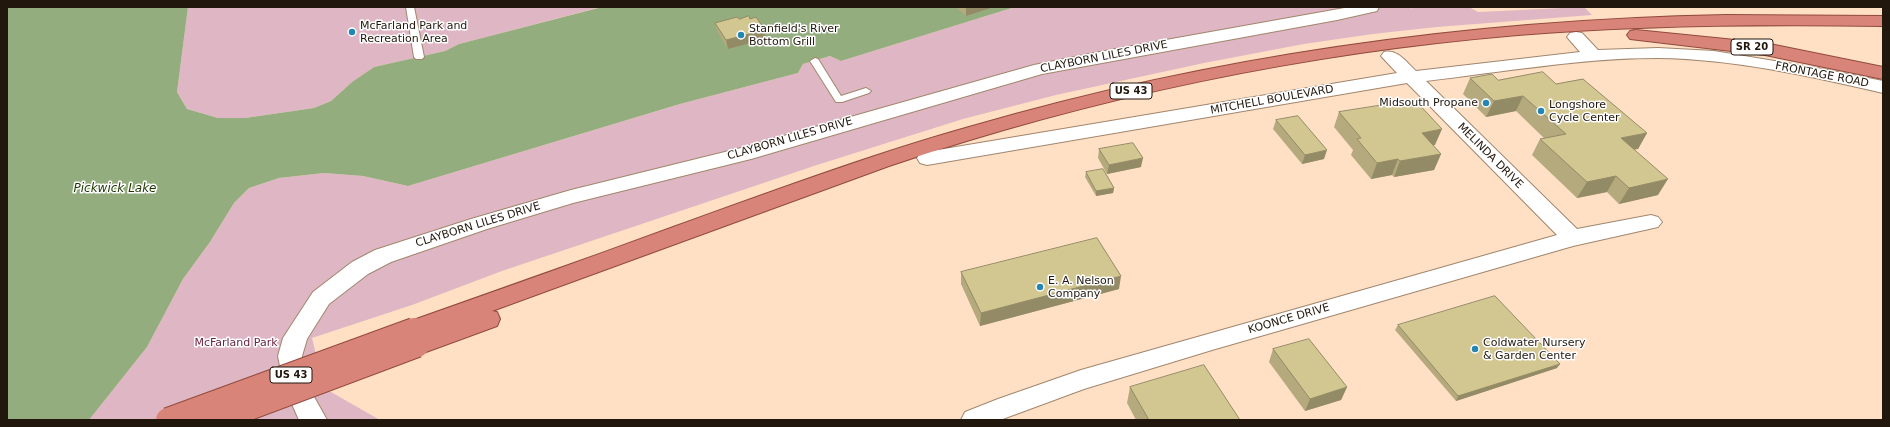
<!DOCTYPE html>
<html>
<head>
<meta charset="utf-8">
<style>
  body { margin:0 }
  #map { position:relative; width:1890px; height:427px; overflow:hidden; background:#ffe0c5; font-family:"DejaVu Sans",sans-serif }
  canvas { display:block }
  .frame { position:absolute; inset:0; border:8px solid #21170d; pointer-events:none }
</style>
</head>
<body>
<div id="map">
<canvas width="1890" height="427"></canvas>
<div class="frame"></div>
</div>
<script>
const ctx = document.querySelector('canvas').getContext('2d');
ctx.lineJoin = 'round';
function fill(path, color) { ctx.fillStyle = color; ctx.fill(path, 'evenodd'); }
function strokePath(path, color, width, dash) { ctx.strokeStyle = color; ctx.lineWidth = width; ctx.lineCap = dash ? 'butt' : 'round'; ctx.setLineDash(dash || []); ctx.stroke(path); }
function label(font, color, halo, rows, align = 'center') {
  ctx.font = font + ' "DejaVu Sans",sans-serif'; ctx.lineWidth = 3; ctx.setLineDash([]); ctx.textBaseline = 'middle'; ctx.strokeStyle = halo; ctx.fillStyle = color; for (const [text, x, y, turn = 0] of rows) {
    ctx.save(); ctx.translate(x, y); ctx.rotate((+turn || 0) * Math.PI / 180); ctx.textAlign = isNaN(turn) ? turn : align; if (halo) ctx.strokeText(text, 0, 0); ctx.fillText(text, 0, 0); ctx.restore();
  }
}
fill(new Path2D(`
  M188,7H601L459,44L445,51L374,67L352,82L331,101L314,108L245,118H218L187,109L177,92Z
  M1015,7H1412L1410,9L1415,7H1469L1478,12L1584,7L1592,15L1437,27L1373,34L1304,44L1204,63L1056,95L963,119L817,165L502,271L412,305L312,338L324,388L380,420H89L147,347L183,279L210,242L234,203L249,188L279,178L324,173L363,176L408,186L680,104L798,73L803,64L830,56L841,61Z`), '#dfb7c4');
fill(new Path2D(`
  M7,7H188L177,92L187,109L218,118H245L314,108L331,101L352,82L374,67L445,51L459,44L602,7H1015L841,61L830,56L803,64L798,73L680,104L408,186L363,176L324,173L279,178L249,188L234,203L210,242L183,279L147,347L89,420H7Z`), '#94ad7f');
const service = new Path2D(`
  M406,7H414L424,57L422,59H416L414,57Z
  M815,58L818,59L841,96L866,88L871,91L869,93L842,102H836L810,61Z`);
const minor = new Path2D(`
  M1350,7H1379L1377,11L1337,20L1042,74L751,159L573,203L487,229L391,262L368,274L329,304L307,339L302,356L308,386L327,420H299L284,386L278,356L283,338L313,292L352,262L375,250L471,219L571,190L741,148L1034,65L1110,50Z
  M1576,32L1582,33L1598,50L1658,48L1714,51L1823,69L1883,81V93C1810,76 1734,59 1658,58C1581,58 1502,72 1426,81L1577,229L1651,215L1658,217L1662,222L1658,227L1573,246L1212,350L1084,389L1000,420H961L965,412L998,399L1081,370L1557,235L1407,83L927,165L920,163L917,158L920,153L1397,73L1381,56L1384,52C1398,49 1406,62 1416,71L1580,52L1567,37L1570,33Z`);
const trunk = new Path2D(`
  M1726,15L1883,16V26C1761,24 1640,25 1518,35C1304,53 1093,97 889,166L492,311L497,312L500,319L497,326L426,352L417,355L408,352L405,345L409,338L405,337L402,330L405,323C496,291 586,259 676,226C773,191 870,155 969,127C1216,55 1469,20 1726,15Z
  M1636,30L1765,43L1883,67V79L1765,55L1630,39L1627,35L1630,31Z`);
strokePath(service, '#a1866d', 2);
strokePath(minor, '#a1866d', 2);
strokePath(trunk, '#924a3d', 2);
fill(service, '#fff');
fill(minor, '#fff');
fill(trunk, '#d88478');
const trunkBridge = new Path2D(`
  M168,420L414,330
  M217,420L417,345`);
strokePath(trunkBridge, '#924a3d', 26, []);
strokePath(trunkBridge, '#d88478', 24);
fill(new Path2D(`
  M956,7H994L966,16Z
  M739,19H750L765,30L766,39L728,49L717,31L715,23Z
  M1470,78L1556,84L1647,133L1638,149H1634L1658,195L1619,204L1607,192L1577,198L1532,155L1540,139L1544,138L1516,111L1486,117L1463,94Z
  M1339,112L1435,145H1433L1441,154L1434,170L1394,177L1392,175L1371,179L1351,155L1353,150L1334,127Z
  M1276,120L1324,159L1302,164L1273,129Z
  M1099,149L1141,167L1107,174L1098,158Z
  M1086,172L1114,188L1113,193L1096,196L1085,177Z
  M961,272L1119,289L980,326L961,284Z
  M1398,325L1557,368L1456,401L1395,330Z
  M1273,349L1347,387L1341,400L1305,411L1269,362Z
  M1130,387L1240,420H1136L1127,403Z`), '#b5aa7d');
fill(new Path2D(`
  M966,7H994L966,16Z
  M765,30L766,39L728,49L726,40Z
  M1523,96L1516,111L1486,117L1494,101Z
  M1442,129L1435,145L1415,148L1422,133Z
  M1647,133L1638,149L1611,154L1621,138Z
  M1327,150L1324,159L1302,164L1305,155Z
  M1441,154L1434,170L1394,177L1400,161Z
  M1143,158L1141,167L1107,174L1109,165Z
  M1398,159L1392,175L1371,179L1377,163Z
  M1616,176L1607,192L1577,198L1587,182Z
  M1668,179L1658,195L1619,204L1629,188Z
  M1114,188L1113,193L1096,196V191Z
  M1121,276L1119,289L980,326L981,313Z
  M1560,364L1557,368L1456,401L1458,396Z
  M1347,387L1341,400L1305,411L1310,399Z`), '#938b66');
const building = new Path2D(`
  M749,16L750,19L756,17L765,30L726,40L715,23L737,17L739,19Z
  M1543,72L1556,84L1583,79L1647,133L1621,138L1668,179L1629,188L1616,176L1587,182L1540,139L1566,134L1523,96L1494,101L1470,78L1492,74L1498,80Z
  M1415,100L1442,129L1422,133L1441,154L1400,161L1398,159L1377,163L1357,139L1361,138L1339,112Z
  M1298,116L1327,150L1305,155L1276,120Z
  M1133,143L1143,158L1109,165L1099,149Z
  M1103,169L1114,188L1096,191L1086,172Z
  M1097,238L1121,276L981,313L961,272Z
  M1495,296L1560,364L1458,396L1398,325Z
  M1309,339L1347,387L1310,399L1273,349Z
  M1204,365L1240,420H1149L1130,387Z`);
fill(building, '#d2c691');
strokePath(building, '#938b66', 1);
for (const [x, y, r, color] of [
  [352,32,4,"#2487b1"],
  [741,35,4,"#2487b1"],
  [1486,103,4,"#2487b1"],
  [1541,111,4,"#2487b1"],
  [1040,287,4,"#2487b1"],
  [1475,349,4,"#2487b1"]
]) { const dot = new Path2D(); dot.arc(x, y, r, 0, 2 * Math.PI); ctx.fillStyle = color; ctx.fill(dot); strokePath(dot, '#fff', 1.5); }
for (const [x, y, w] of [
  [1752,47,42],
  [1131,91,42],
  [291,375,42]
]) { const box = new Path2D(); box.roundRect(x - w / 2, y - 8, w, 16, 3); ctx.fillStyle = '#fff'; ctx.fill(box); strokePath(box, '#21170d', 1); }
label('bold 10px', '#21170d', null, [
  ["SR 20",1752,47],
  ["US 43",1131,91],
  ["US 43",291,375]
]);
label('11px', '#21170d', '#fff', [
  ["McFarland Park and",360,26],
  ["Recreation Area",360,39],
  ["Stanfield's River",749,29],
  ["Bottom Grill",749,42],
  ["Midsouth Propane",1478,103,"right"],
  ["Longshore",1549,105],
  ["Cycle Center",1549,118],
  ["E. A. Nelson",1048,281],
  ["Company",1048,294],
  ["Coldwater Nursery",1483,343],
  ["& Garden Center",1483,356]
], 'left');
label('11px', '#21170d', '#fff', [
  ["CLAYBORN LILES DRIVE",1104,57,-11],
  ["FRONTAGE ROAD",1822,75,11],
  ["MITCHELL BOULEVARD",1272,100,-10],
  ["CLAYBORN LILES DRIVE",790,139,-16],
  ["MELINDA DRIVE",1490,156,45],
  ["CLAYBORN LILES DRIVE",478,225,-17],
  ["KOONCE DRIVE",1289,319,-16]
]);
label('11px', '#682542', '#fff', [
  ["McFarland Park",236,343]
]);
label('italic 12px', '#1d3400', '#fff', [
  ["Pickwick Lake",115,189]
]);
</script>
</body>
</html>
